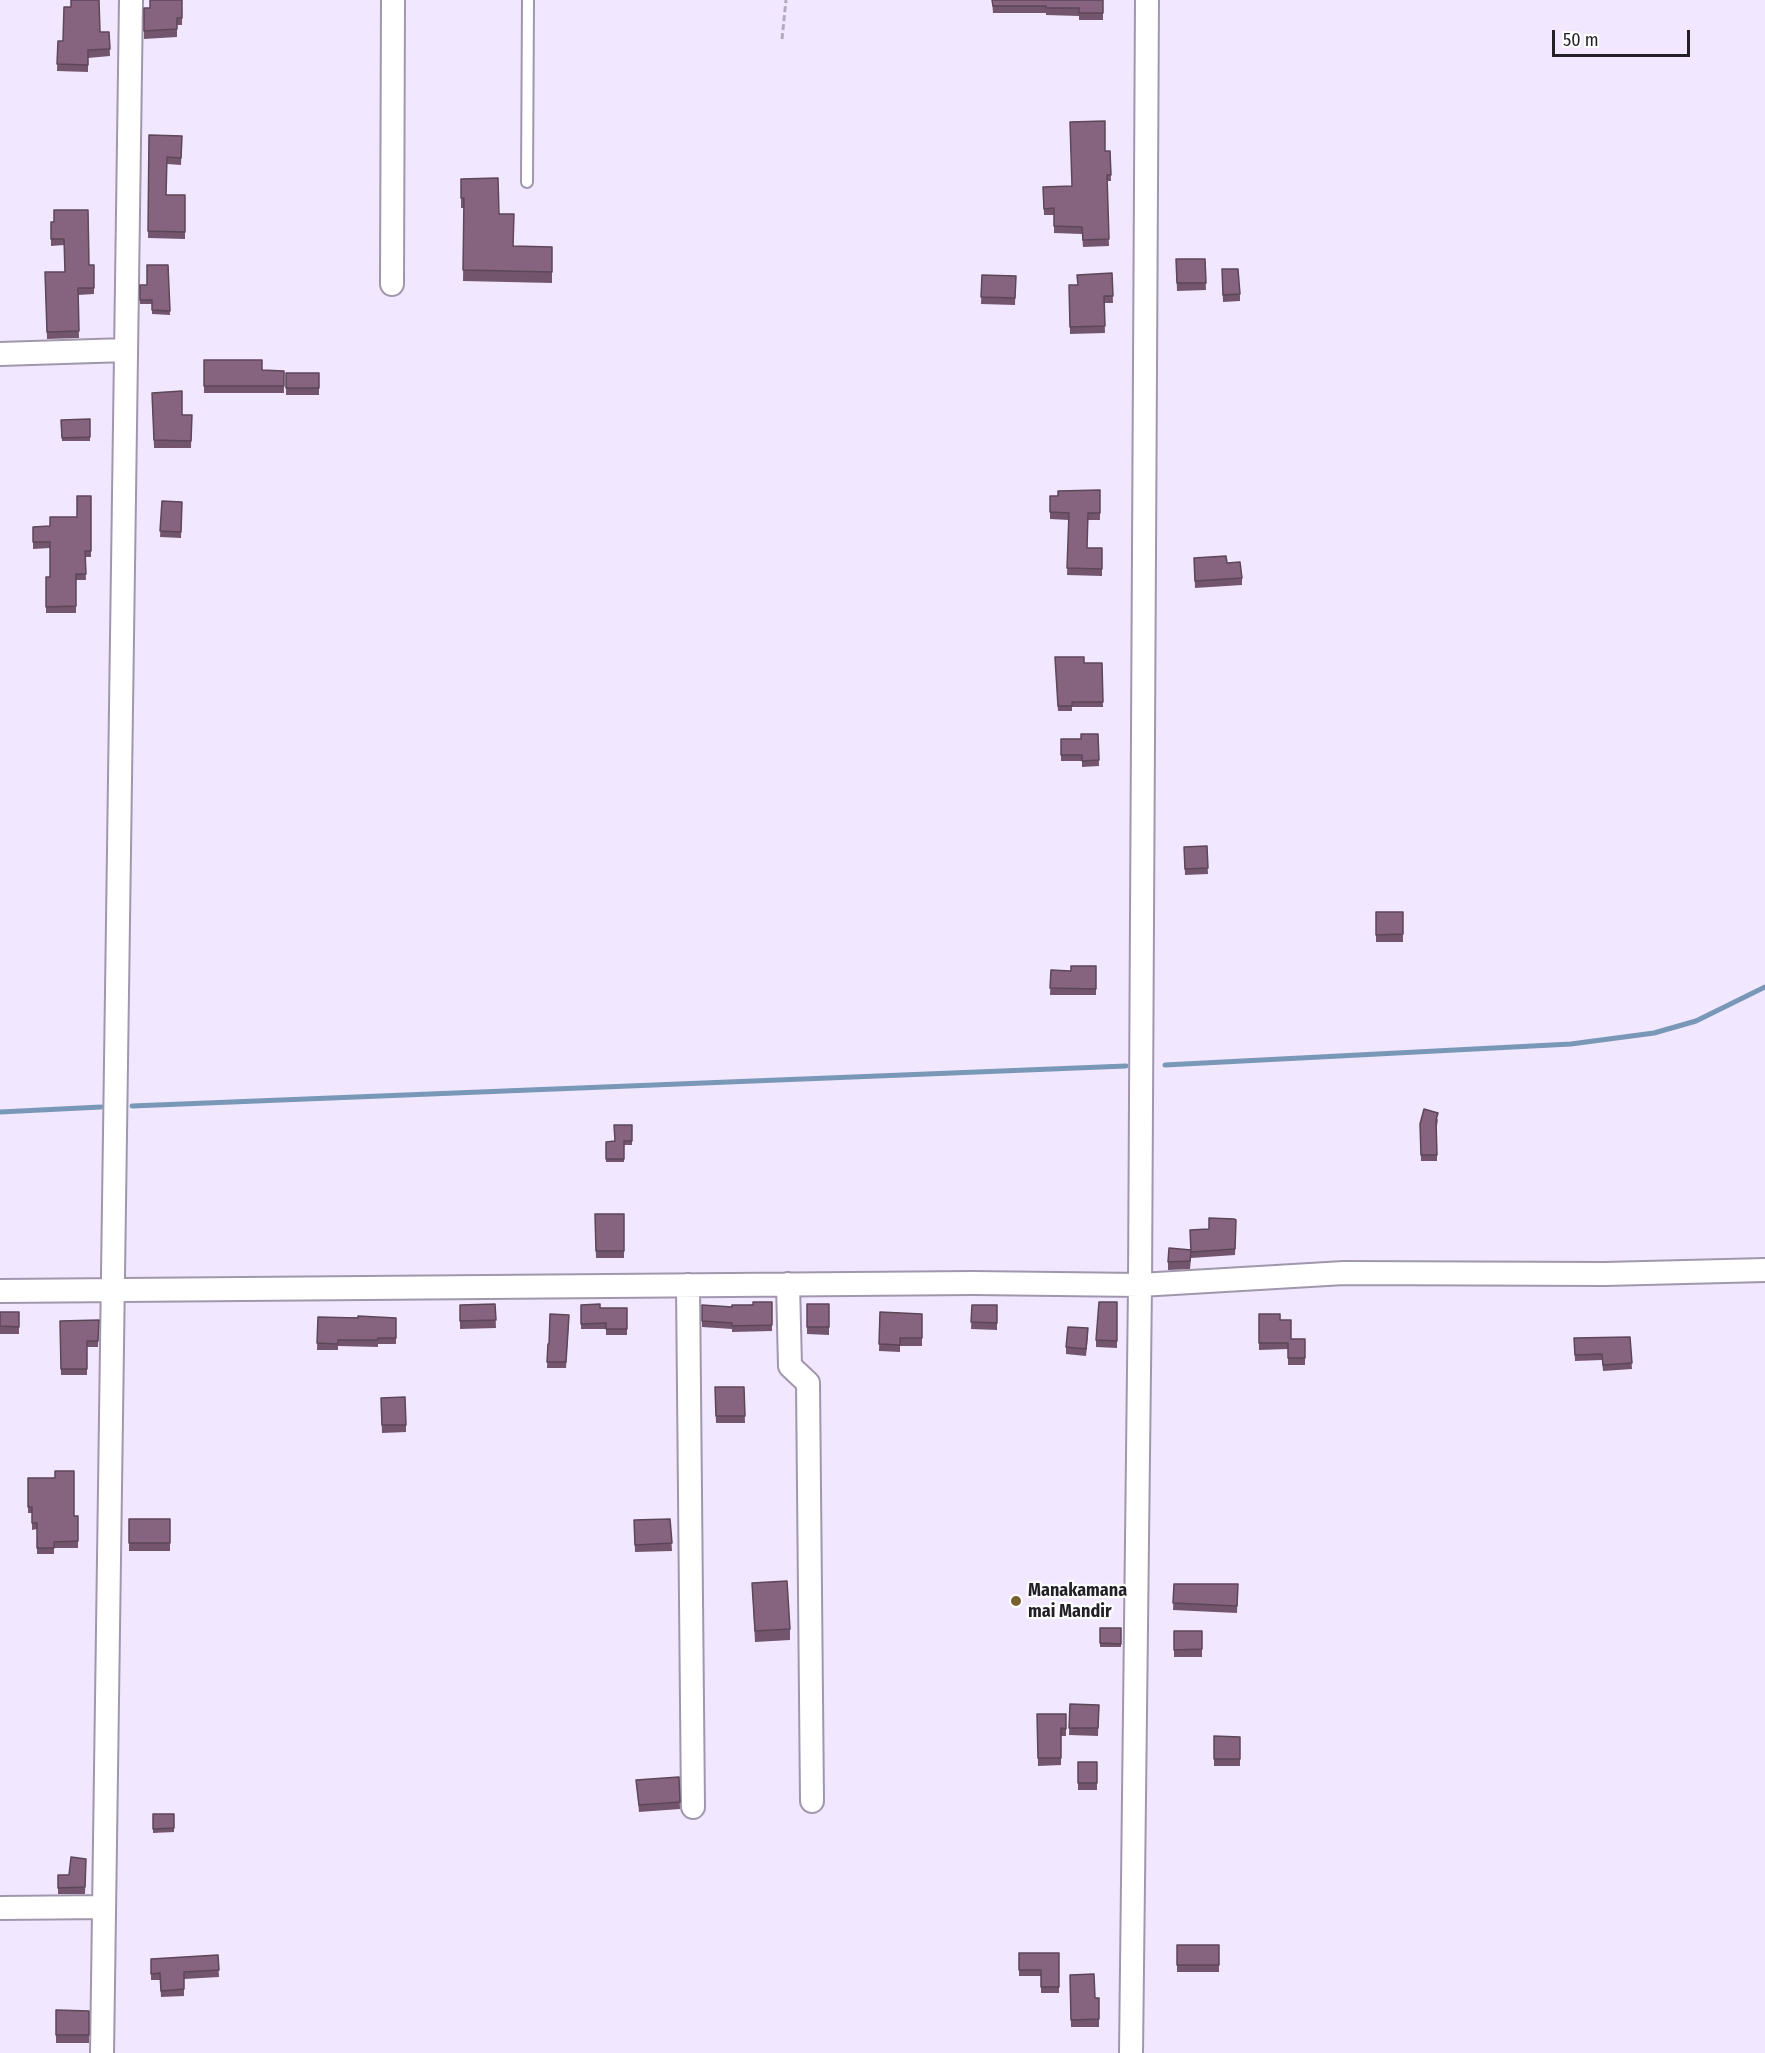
<!DOCTYPE html>
<html>
<head>
<meta charset="utf-8">
<style>
  body { margin:0 }
  #map { position:relative; width:1765px; height:2053px; overflow:hidden; background:#f1e7fe; font-family:"Fira Sans Condensed",sans-serif }
  canvas { display:block }
  .scale { position:absolute; left:1552px; top:30px; width:138px; height:27px; box-sizing:border-box; border:3px solid #221f27; border-top:0; padding-left:8px; font-size:18px; line-height:21px; white-space:nowrap; color:#221f27; -webkit-text-stroke:4px #fff; paint-order:stroke }
</style>
</head>
<body>
<div id="map">
<canvas width="1765" height="2053"></canvas>
<div class="scale">50 m</div>
</div>
<script>
const ctx = document.querySelector('canvas').getContext('2d');
ctx.lineJoin = 'round';
function strokePath(path, color, width, dash) { ctx.strokeStyle = color; ctx.lineWidth = width; ctx.lineCap = dash ? 'butt' : 'round'; ctx.setLineDash(dash || []); ctx.stroke(path); }
function fill(path, color) { ctx.fillStyle = color; ctx.fill(path, 'evenodd'); }
function label(font, color, halo, rows, align = 'center') {
  ctx.font = font + ' "Fira Sans Condensed",sans-serif'; ctx.lineWidth = 4.5; ctx.setLineDash([]); ctx.textBaseline = 'middle'; ctx.strokeStyle = halo; ctx.fillStyle = color; for (const [text, x, y, turn = 0] of rows) {
    ctx.save(); ctx.translate(x, y); ctx.rotate((+turn || 0) * Math.PI / 180); ctx.textAlign = isNaN(turn) ? turn : align; if (halo) ctx.strokeText(text, 0, 0); ctx.fillText(text, 0, 0); ctx.restore();
  }
}
strokePath(new Path2D(`
  M1165,1065L1571,1044L1654,1033L1696,1021L1765,987
  M132,1106L1126,1066
  M0,1112L101,1107`), '#7997b7', 5);
const lane = new Path2D(`
  M527,182L528,0`);
const street = new Path2D(`
  M392,284L393,0
  M0,354L126,350
  M788,1284L790,1366L808,1383L812,1801
  M688,1285L693,1807
  M0,1291L973,1283L1140,1285L1344,1273L1605,1274L1765,1270
  M0,1908L104,1907
  M102,2053L131,0
  M1131,2053L1140,1285L1147,0`);
strokePath(lane, '#a197ad', 14);
strokePath(street, '#a197ad', 26);
strokePath(new Path2D(`
  M782,39L786,0`), '#b3abbd', 3, [6, 3]);
strokePath(lane, '#fff', 10);
strokePath(street, '#fff', 22);
fill(new Path2D(`
  M182,0V25H177V37L144,39V31L150,8Z
  M992,0H1103V20H1079V16L1046,15V13H993Z
  M71,7L100,32H109L110,56L88,58V72L57,71L58,41H63Z
  M149,135L182,136L181,165L167,164L166,195H185V239L148,238Z
  M1105,151H1110L1111,181H1107L1109,246L1083,247L1082,234L1054,233V215H1044L1043,187L1071,186Z
  M461,179L499,214L514,246L552,247V283L463,281L464,208H461Z
  M51,222L89,265H94V294L78,295L79,338L47,339L45,272H65L64,245L51,246Z
  M1176,259H1205L1206,290L1177,291Z
  M168,265L170,315L152,314V304H140V285H147Z
  M1112,273L1113,303H1104L1105,333L1070,334L1069,285H1077Z
  M982,275L1016,276L1015,305L981,304Z
  M1222,277L1240,294V301L1223,302Z
  M204,360L262,370L284,371V393H204Z
  M286,373H319V395H286Z
  M152,393L182,415H192L191,448H154Z
  M90,419V441H62L61,420Z
  M1100,490V520H1088L1087,548H1102V576L1067,575L1069,520L1050,519V496H1058Z
  M91,496V557H85L86,580H76V613H46V577H50V548L33,549V527L50,526L77,517Z
  M162,501L182,502L181,538L160,537Z
  M1194,558L1227,563L1242,578V585L1195,588Z
  M1055,657L1084,663H1102L1103,707H1072V711H1058Z
  M1098,734L1099,766L1082,767V761H1061V739H1081Z
  M1207,846L1208,874L1185,875L1184,847Z
  M1376,912H1403V942H1376Z
  M1096,966V995H1050L1051,970L1071,971Z
  M1438,1119L1437,1126V1161H1421L1420,1124Z
  M632,1125V1145H624V1162H606V1142L615,1141Z
  M595,1214H624V1258H596Z
  M1236,1220L1235,1255L1191,1258L1190,1269L1168,1270V1262L1191,1250L1209,1229Z
  M772,1302V1331L732,1332V1329L702,1327V1305L732,1307Z
  M1117,1302V1348L1096,1347V1340Z
  M495,1304L496,1328L460,1329V1305Z
  M807,1304H829V1335L807,1334Z
  M581,1305L600,1308H627V1335H606V1329H581Z
  M972,1305H997V1330L971,1329Z
  M0,1312H19V1334H0Z
  M880,1312L922,1314V1346H900V1352L879,1351Z
  M1259,1314L1280,1320L1291,1339H1305V1365H1288V1349L1259,1350Z
  M318,1317L396,1318V1344H378V1347L338,1346V1350H317Z
  M99,1320L98,1347H87V1375H61L60,1321Z
  M569,1320L566,1368H547L548,1344H549Z
  M1088,1336L1086,1356L1066,1354V1347Z
  M1630,1337L1632,1369L1603,1371L1602,1360L1575,1361L1574,1338Z
  M715,1387H744L745,1423H716Z
  M381,1398L406,1425V1432L382,1433Z
  M28,1478L74,1516H78V1548H54V1554H37V1529L32,1530V1513H28Z
  M129,1519H170V1551H129Z
  M670,1519L672,1551L635,1552L634,1520Z
  M752,1583L790,1629V1640L755,1642Z
  M1174,1584H1238L1237,1613L1173,1610Z
  M1100,1628H1121V1647H1100Z
  M1174,1631H1202V1657H1174Z
  M1070,1704L1099,1705L1098,1736L1069,1735Z
  M1037,1714H1066V1736H1061V1765L1038,1766Z
  M1214,1736L1240,1737V1766H1214Z
  M1078,1762H1097V1790H1078Z
  M679,1777L680,1809L639,1812L636,1780Z
  M153,1814H174V1832L153,1833Z
  M86,1859L85,1894H58V1875H69Z
  M1177,1945H1219V1972H1177Z
  M1019,1953H1059V1993H1041V1976H1019Z
  M218,1955L219,1977L184,1979V1996L161,1997L160,1980H151V1959Z
  M1070,1975L1095,1998H1099V2027H1071Z
  M56,2010L89,2011V2043H56Z`), '#73566d');
const building = new Path2D(`
  M71,0H99L100,32H109L110,49L88,50V65L57,64L58,41H63L64,7H71Z
  M150,0H182V18H177V29L144,31V8H150Z
  M992,0H1103V13H1079V8H1046V6H993Z
  M1105,121V151H1110L1111,175H1107L1109,239L1083,240L1082,227L1054,226V208L1044,209L1043,187L1072,186L1070,122Z
  M149,135L182,136L181,158L167,157L166,195H185V232L148,231Z
  M498,178L499,214H514L513,246L552,247V272L463,270L464,198H461V179Z
  M54,210H88L89,265H94V288H78L79,331L47,332L45,272H65L64,239H51V222H54Z
  M1176,259H1205L1206,283H1177Z
  M147,265H168L170,311L152,310V300H140V285H147Z
  M1222,269H1238L1240,294L1223,295Z
  M1112,273L1113,296H1104L1105,326L1070,327L1069,285H1078L1077,275Z
  M982,275L1016,276L1015,298L981,297Z
  M204,360H262V370L284,371V386H204Z
  M286,373H319V388H286Z
  M182,391V415H192L191,441L154,440L152,393Z
  M90,419V437L62,438L61,420Z
  M1100,490V513H1088L1087,548H1102V569L1067,568L1069,513L1050,512V496H1058V491Z
  M77,496H91V551H85L86,574H76V606L46,607V577H50V542H33V527L50,526V517H77Z
  M162,501L182,502L181,532L160,531Z
  M1226,556L1227,563L1240,562L1242,578L1195,581L1194,558Z
  M1055,657H1084V663H1102L1103,702H1072V706H1058Z
  M1081,734H1098L1099,760L1082,761V755H1061V739H1081Z
  M1207,846L1208,868L1185,869L1184,847Z
  M1376,912H1403V934L1376,935Z
  M1071,966H1096V989L1050,988L1051,970L1071,971Z
  M1424,1109L1438,1113L1436,1120L1437,1155H1421L1420,1124Z
  M614,1125H632V1141H624V1159H606V1142L615,1141Z
  M595,1214H624V1251H596Z
  M1209,1218L1234,1219L1236,1220L1235,1249L1191,1252L1190,1230L1209,1229Z
  M1169,1248L1191,1250L1190,1261L1168,1262Z
  M753,1302H772V1325L732,1326V1323L702,1321V1305L732,1307V1305H753Z
  M1099,1302H1117V1341L1096,1340Z
  M495,1304L496,1320L460,1321V1305Z
  M600,1304V1308H627V1329H606V1323L581,1324V1305Z
  M807,1304H829V1327H807Z
  M972,1305H997V1323L971,1322Z
  M0,1312H19V1327L0,1326Z
  M880,1312L922,1314V1338H900V1345L879,1344Z
  M550,1314L569,1315L566,1362H547L548,1344H549Z
  M1259,1314H1280V1320H1291V1339H1305V1358H1288V1343H1259Z
  M358,1316L396,1318V1338H378V1340H338V1344L317,1343L318,1317L358,1318Z
  M99,1320L98,1341H87V1369H61L60,1321Z
  M1068,1327L1088,1328L1086,1349L1066,1347Z
  M1630,1337L1632,1363L1603,1365L1602,1354L1575,1355L1574,1338Z
  M715,1387H744L745,1416H716Z
  M405,1397L406,1425H382L381,1398Z
  M55,1471H74V1516H78V1541L54,1542V1548H37V1523H32V1507H28V1478H55Z
  M129,1519H170V1543H129Z
  M670,1519L672,1543L635,1545L634,1520Z
  M787,1581L790,1629L755,1631L752,1583Z
  M1174,1584H1238L1237,1606L1173,1603Z
  M1100,1628H1121V1644L1100,1643Z
  M1174,1631H1202V1649L1174,1650Z
  M1070,1704L1099,1705L1098,1728H1069Z
  M1037,1714H1066V1729L1061,1728V1758H1038Z
  M1214,1736L1240,1737V1759H1214Z
  M1078,1762H1097V1783H1078Z
  M679,1777L680,1802L639,1805L636,1780Z
  M153,1814H174V1828L153,1829Z
  M71,1857L86,1859L85,1887L58,1888V1875H69Z
  M1177,1945H1219V1965H1177Z
  M1019,1953H1059V1987H1041V1970H1019Z
  M218,1955L219,1970L184,1972V1989L161,1991L160,1973L151,1974V1959Z
  M1094,1974L1095,1998H1099V2019L1071,2020L1070,1975Z
  M56,2010L89,2011V2035H56Z`);
fill(building, '#86647f');
strokePath(building, '#5e4659', 1.5);
for (const [x, y, r, color] of [
  [1016,1601,6,"#796031"]
]) { const dot = new Path2D(); dot.arc(x, y, r, 0, 2 * Math.PI); ctx.fillStyle = color; ctx.fill(dot); strokePath(dot, '#fff', 2); }
label('bold 18px', '#221f27', '#fff', [
  ["Manakamana",1028,1591],
  ["mai Mandir",1028,1612]
], 'left');
</script>
</body>
</html>
